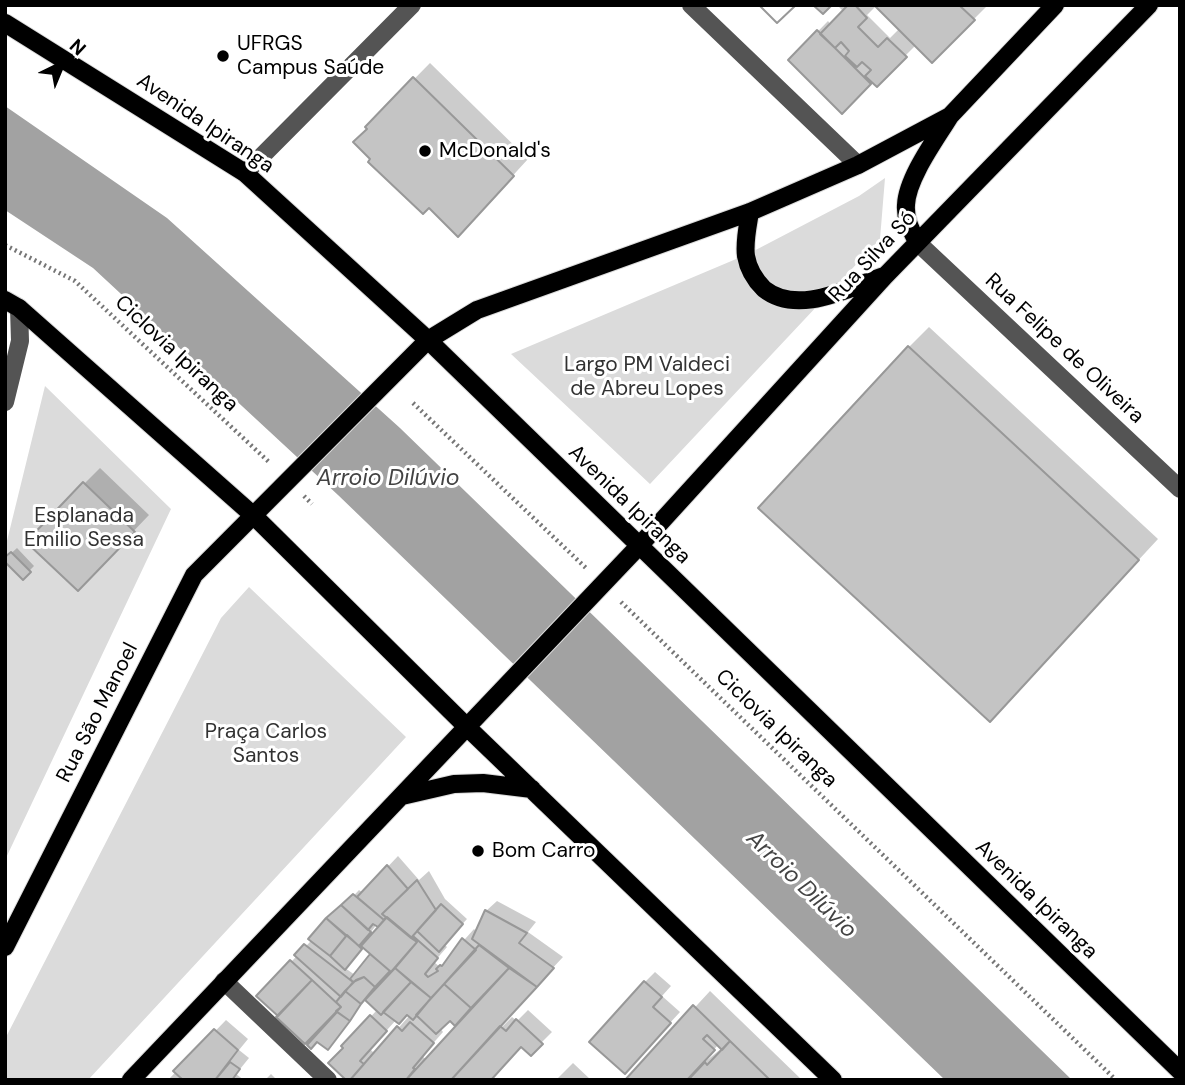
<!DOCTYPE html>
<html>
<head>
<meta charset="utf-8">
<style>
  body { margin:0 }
  #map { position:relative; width:1185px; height:1085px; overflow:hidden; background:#fff; font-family:"DM Sans",sans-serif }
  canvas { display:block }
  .frame { position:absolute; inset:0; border:7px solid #000; pointer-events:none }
  .north { position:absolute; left:28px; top:28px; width:70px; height:70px; -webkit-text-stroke:5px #fff; paint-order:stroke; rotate:43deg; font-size:19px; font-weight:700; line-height:28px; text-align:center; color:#000 }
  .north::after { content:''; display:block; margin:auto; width:24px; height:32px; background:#000; clip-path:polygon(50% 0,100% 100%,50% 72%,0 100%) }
</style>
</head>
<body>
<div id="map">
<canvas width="1185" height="1085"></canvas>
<div class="frame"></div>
<div class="north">N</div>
</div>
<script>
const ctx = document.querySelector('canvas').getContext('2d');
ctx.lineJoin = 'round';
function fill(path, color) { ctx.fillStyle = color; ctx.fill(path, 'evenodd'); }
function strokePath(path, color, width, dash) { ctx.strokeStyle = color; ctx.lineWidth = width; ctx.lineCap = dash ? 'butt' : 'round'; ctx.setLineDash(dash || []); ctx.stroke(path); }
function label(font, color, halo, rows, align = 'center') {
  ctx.font = font + ' "DM Sans",sans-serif'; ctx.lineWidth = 6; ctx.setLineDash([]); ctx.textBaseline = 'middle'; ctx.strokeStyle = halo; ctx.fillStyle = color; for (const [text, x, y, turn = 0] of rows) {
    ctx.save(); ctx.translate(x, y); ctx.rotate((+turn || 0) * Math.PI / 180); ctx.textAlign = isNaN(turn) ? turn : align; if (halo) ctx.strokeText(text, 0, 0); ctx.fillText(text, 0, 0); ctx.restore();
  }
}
fill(new Path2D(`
  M885,178L880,239L650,484L511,354L748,254L859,196Z
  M45,386L171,509L5,860V549Z
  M249,587L406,737L88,1080H5V1039L221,618Z`), '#dbdbdb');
fill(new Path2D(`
  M5,106L167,218L400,428L1072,1080H945L338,495L93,268L5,210Z`), '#a2a2a2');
fill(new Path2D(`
  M837,5H988L932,61L916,45L877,84L872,80L842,111L790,60L828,21L831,25L844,12ZM877,5L900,28L890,38L867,15Z
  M430,63L528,159L473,219L429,206L373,159L367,127Z
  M929,327L1158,539L1010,699L909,347Z
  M100,468L149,515L78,589L84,484Z
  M17,548L34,566L23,577L5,559Z
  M398,856L419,880L429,871L445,899L467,919L444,944L447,947L434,962L440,967L474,929L477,932L486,911L497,901L536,922L528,932L563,957L494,1031L496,1033L512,1017L517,1021L528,1010L552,1032L531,1053L522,1045L489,1080H348L343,1046L378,1009L365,998L332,1043L317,1039L345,1003L343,1002L305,1042L259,996L359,890L363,893ZM377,924L380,927L367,942L365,940ZM362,945L372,953L355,975L345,968ZM390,969L394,972L375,992L373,990ZM407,1013L410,1015L375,1054L370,1049L396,1020ZM450,1018L458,1026L427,1060L422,1056L443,1032L440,1028Z
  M655,972L671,986L662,996L680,1012L635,1061L645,982Z
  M710,991L802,1080H628ZM719,1044L722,1048L706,1061L705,1059Z
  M226,1020L248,1039L239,1050L249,1058L236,1074L244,1080H168Z
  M573,1063L591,1080H556Z
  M271,1074L277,1080H265Z`), '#0003');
const building = new Path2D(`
  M759,5H796L777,23Z
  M759,5H796L777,23Z
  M813,5H832L823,14Z
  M848,5H855L867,18L858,27L878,47L887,38L907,57L877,87L865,76L871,70L862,62L857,67L845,56L849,51L841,42L835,48L820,34Z
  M874,5H959L975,20L932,63Z
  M817,30L871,84L842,114L788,60Z
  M413,77L514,176L458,237L429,208L423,214L368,162L370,159L353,142L367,129L365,127Z
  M908,346L1139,560L990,722L758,508Z
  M83,482L135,532L78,591L26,542Z
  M11,552L31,572L23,580L5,562V557Z
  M387,865L408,889L382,914L386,917L384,920L357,897Z
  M417,880L436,910L411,938L382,914Z
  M353,894L384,920L378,927L373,924L368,930L341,905Z
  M441,904L463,924L439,952L417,931Z
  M341,905L371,932L359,946L326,918Z
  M485,910L527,933L519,943L554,968L537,987L472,939Z
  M387,917L417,942L391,972L361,946Z
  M326,918L346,936L330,956L308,939Z
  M347,935L362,949L345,970L330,956Z
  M413,936L438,958L425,974L428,977L438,971L436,969L440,965L442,966L462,938L476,950L431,998L395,968L417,942L411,938Z
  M304,944L353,982L341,997L294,955Z
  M479,945L509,968L471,1008L444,984Z
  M370,954L390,971L375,987L364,977L353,982L350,979Z
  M290,960L312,980L278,1016L256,996Z
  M395,968L411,982L381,1015L365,1000Z
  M509,968L537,987L451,1080H406Z
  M364,977L375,987L361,1004L345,991L356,980Z
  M312,980L341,1007L305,1044L276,1017Z
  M644,981L662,997L653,1007L671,1023L625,1074L589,1042Z
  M411,982L431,998L413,1020L407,1015L399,1024L383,1012Z
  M444,984L471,1008L455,1026L450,1021L436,1034L416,1015Z
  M345,991L361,1004L350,1021L336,1011L341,1007L336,1002Z
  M693,1005L730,1041L722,1050L707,1035L703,1039L715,1050L687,1080H625Z
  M337,1012L350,1021L328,1050L317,1042L311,1049L307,1045Z
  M370,1015L387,1031L360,1061L364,1064L350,1080H346L328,1063L343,1048L341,1046Z
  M516,1019L543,1044L531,1056L521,1047L491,1080H451L500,1026L506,1031Z
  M410,1022L434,1043L413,1068L415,1069L406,1080H350L397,1026L402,1031Z
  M214,1029L238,1050L215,1080H183L173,1071Z
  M730,1041L770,1080H688L705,1062L707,1065Z
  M230,1062L240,1069L232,1080H215Z`);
fill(building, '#c4c4c4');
strokePath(building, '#989898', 2);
const major = new Path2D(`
  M5,23L245,173L428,340L1180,1071
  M750,212C748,225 744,242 746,256C748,268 755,280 764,289C798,316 848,288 884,276
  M917,242C911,230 905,219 906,205C907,178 936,139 950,116
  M5,300L19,308L254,516L468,728L833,1080
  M402,796L454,784L483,783L532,789
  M5,947L194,575L428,340L477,310L750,212L858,165L950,116L1055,5
  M131,1080L639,546L885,276L1149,5`);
strokePath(major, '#dbdbdb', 20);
strokePath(new Path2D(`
  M5,245L75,281L270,463
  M413,403L587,569
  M304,496L312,504
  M621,602L1116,1080`), '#767676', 4.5, [2, 3.5]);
strokePath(new Path2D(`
  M691,5L858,165
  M245,173L412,5
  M917,242L1180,489
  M5,402L20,341L19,308
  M224,981L328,1080`), '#545454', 18);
strokePath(major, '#000', 18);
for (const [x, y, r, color] of [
  [223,56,7,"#000"],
  [425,151,7,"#000"],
  [478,851,7,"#000"]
]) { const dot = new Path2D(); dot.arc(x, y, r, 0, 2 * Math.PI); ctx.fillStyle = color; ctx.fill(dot); strokePath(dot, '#fff', 2.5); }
label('21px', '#000', '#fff', [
  ["UFRGS",237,44],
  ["Campus Saúde",237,68],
  ["McDonald's",439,151],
  ["Bom Carro",492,851]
], 'left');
label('21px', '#000', '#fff', [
  ["Avenida Ipiranga",205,124,34],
  ["Rua Silva Só",873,257,-47],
  ["Rua Felipe de Oliveira",1064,349,43],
  ["Ciclovia Ipiranga",176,354,43],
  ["Avenida Ipiranga",629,505,44],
  ["Rua São Manoel",98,713,-63],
  ["Ciclovia Ipiranga",776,729,44],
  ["Avenida Ipiranga",1036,900,44]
]);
label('21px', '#323232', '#fff', [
  ["Largo PM Valdeci",647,365],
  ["de Abreu Lopes",647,389],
  ["Esplanada",84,516],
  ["Emilio Sessa",84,540],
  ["Praça Carlos",266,732],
  ["Santos",266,756]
]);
label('italic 23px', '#434343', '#fff', [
  ["Arroio Dilúvio",388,479],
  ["Arroio Dilúvio",801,885,44]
]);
</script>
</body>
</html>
